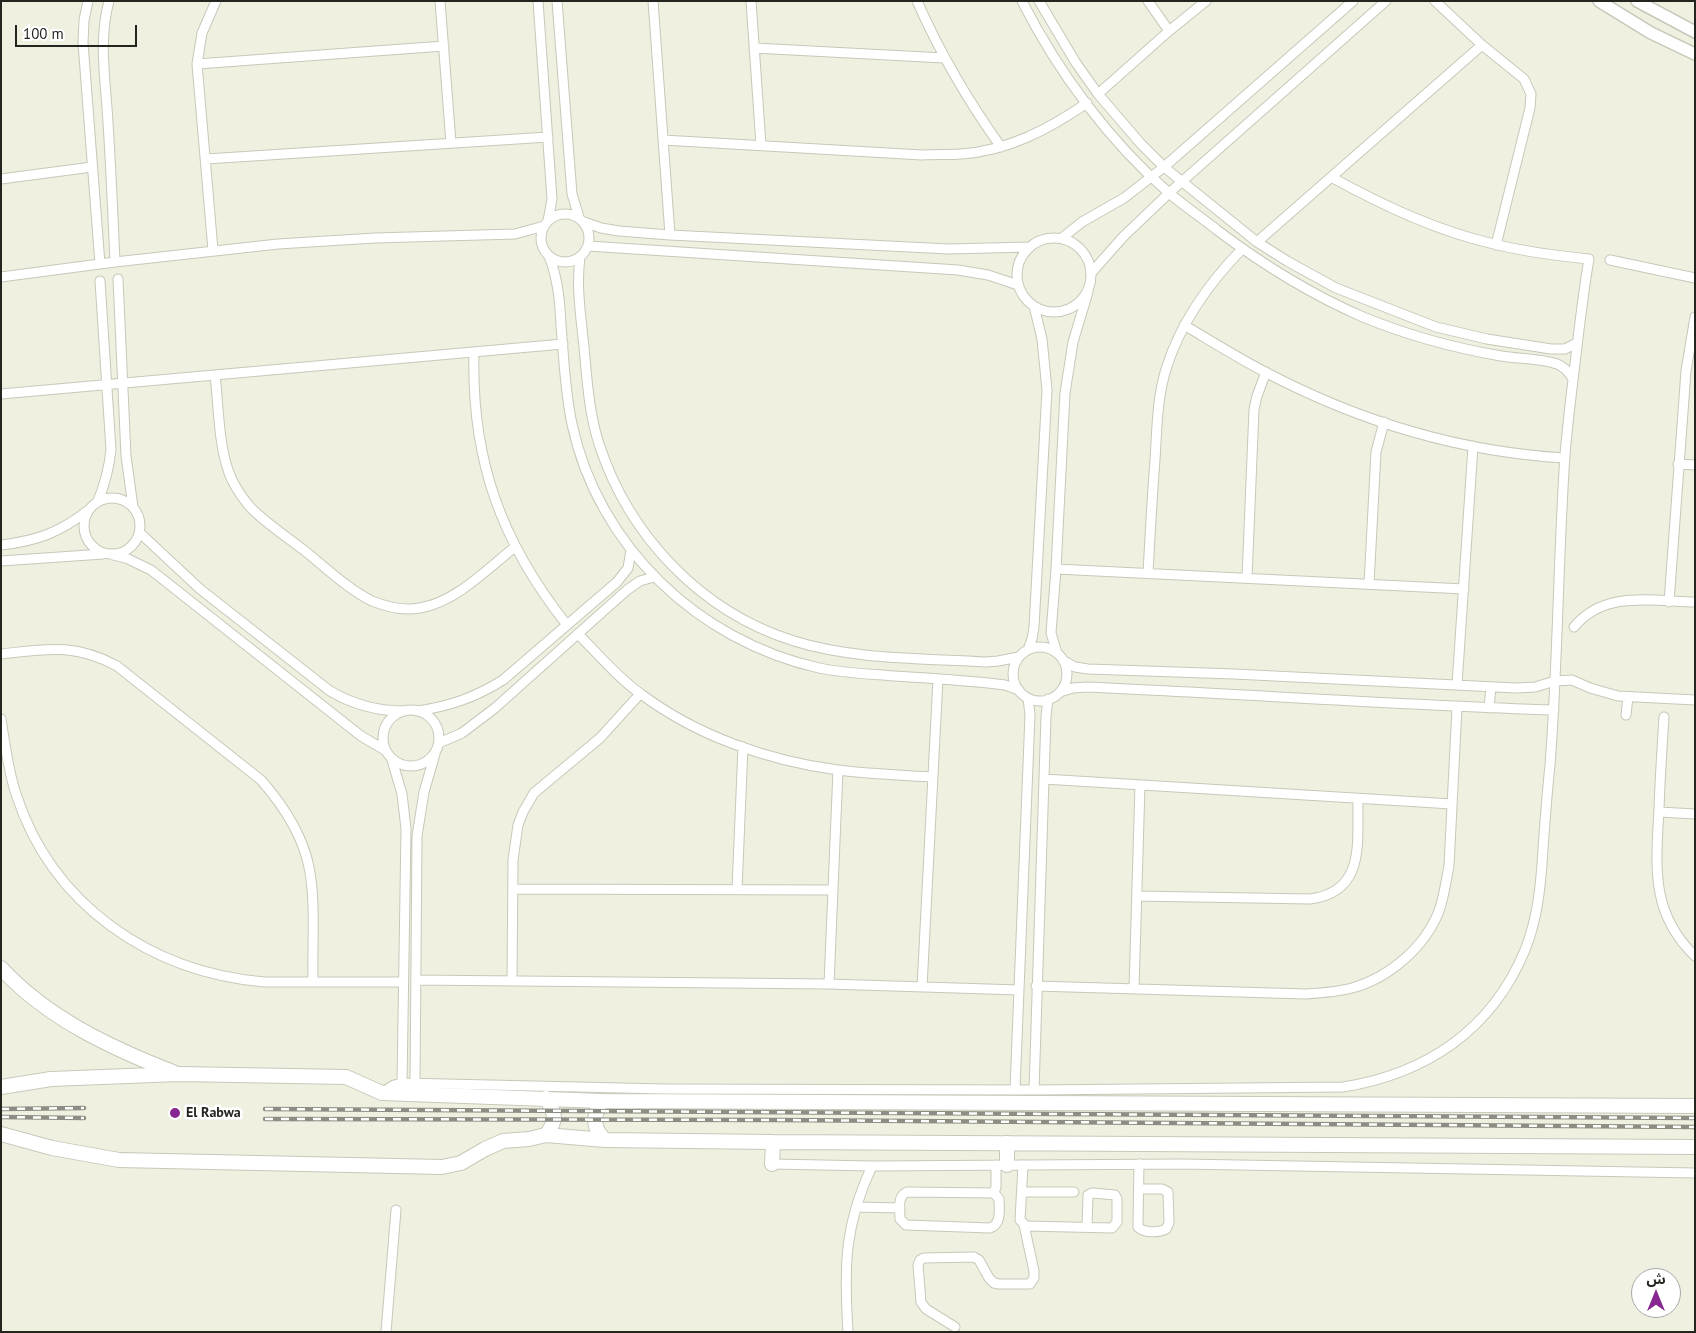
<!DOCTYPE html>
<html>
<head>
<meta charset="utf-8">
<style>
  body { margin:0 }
  #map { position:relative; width:1696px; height:1333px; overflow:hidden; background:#f0f0e1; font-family:"PT Sans","Noto Sans Arabic",sans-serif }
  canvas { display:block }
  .frame { position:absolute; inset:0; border:2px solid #252520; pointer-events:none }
  .north { position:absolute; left:1631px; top:1268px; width:50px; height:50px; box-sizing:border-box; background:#fff; border:1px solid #a8a8a6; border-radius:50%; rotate:0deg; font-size:14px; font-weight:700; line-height:20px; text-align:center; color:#252520 }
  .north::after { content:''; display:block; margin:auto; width:18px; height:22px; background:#872791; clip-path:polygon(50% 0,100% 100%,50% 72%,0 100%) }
  .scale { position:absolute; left:15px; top:25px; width:122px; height:22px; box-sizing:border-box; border:2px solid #252520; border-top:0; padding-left:6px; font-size:15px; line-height:18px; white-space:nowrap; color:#252520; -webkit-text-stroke:4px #fff; paint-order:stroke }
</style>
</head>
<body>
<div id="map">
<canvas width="1696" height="1333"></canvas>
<div class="frame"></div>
<div class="north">ش</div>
<div class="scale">100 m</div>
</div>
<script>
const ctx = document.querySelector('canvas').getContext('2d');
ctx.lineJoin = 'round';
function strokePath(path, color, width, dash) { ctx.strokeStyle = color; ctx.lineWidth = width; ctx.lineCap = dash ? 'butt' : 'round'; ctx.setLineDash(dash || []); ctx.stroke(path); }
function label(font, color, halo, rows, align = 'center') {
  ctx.font = font + ' "PT Sans",sans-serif'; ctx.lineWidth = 5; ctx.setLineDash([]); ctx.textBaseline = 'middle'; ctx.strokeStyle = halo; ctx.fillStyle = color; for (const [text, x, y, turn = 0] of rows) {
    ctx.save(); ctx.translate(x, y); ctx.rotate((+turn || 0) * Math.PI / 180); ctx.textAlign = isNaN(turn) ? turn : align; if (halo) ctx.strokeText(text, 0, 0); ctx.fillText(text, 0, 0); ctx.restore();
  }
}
const minor = new Path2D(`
  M88,1L84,20L83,43L100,264
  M109,1C98,41 106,83 108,123C111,169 113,216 115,262
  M440,1L451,143
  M538,1L552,199L548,221
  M557,1L572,194L579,217
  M653,1L670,235
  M751,1L761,145
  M917,1C940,53 968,101 1001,147
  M1022,1C1058,72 1109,141 1169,193C1184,206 1201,217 1217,230C1262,264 1310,294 1363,317C1407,335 1454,348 1501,356C1519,359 1540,358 1557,364C1565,367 1569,372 1573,379
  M1039,1L1076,63L1098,94L1141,144L1164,167L1257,242L1287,261L1336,288L1436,327L1487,339L1551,349H1565L1577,343
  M1148,1L1169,31
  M1435,1L1482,45L1524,79L1531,94L1530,108L1496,245
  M754,48L944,58
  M197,64L444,46
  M1098,94L1169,31L1206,1
  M663,140L922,155C935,154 948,155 961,154C1008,151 1049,129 1087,103
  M206,159L548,137
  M1,179L92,167
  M541 238a24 24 0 1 1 48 0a24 24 0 1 1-48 0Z
  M584,222L601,228L619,231L670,235L949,249L1029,247
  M1017 275a37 37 0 1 1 74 0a37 37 0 1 1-74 0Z
  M1062,238L1082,222L1124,198L1164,167L1353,1
  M1257,242L1482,45
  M588,246L958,270L988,275L1018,285
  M213,250L197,64L202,33L216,1
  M549,256C558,279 560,302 561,326C564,359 565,392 572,424C598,546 698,641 819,668C843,673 869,674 894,676C925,678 957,680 988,683L1005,685L1019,690
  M580,257C576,287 581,317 584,347C587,380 589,413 599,444C629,536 701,612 794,641C855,660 922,658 986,662L998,661L1019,657
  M1610,260L1695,278
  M1092,272L1123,237L1169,193L1386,1
  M1,277L115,262L278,244L375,238L515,234L544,226
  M118,279L126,456L133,507
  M1184,325C1211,341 1238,358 1267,373C1359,421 1461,452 1565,458
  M474,352C471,459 501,542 567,625
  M215,375C219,407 218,450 232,480C237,490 244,500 251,508C267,524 287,537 305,551C326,568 348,589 372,601C387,607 404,611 420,608C456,602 487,569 515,547
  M1,394L563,344
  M1678,464L1695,465
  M84 526a28 28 0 1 1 56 0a28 28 0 1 1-56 0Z
  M98,501C105,484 109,468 111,450L100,281
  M140,533L200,589L330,691C354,705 376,711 403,711
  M1,545C36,541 59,533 87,511
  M113,555L126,558L151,570L361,736L385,750
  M1,561L103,554
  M1056,569L1464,589
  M1148,573C1150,536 1152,498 1155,460C1157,428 1157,396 1167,366C1182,320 1209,283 1242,249
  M1247,578L1254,409L1257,396L1266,372
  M1369,584L1376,452L1384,422
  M1669,602L1686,371L1695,317
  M1574,627C1604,590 1652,601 1695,602
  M578,634C598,654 618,678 641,694C697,736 769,761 838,770C869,774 901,775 933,777
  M1013 674a27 27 0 1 1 54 0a27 27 0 1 1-54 0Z
  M1028,650L1032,639L1034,627L1047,390L1042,339L1034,306
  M1057,653L1051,633L1056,569L1065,393L1073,342L1088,292
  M1,654C47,649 74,643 117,666L261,780C283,805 302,833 309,867C316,902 312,946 313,982
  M1064,661L1075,667L1088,669L1234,674L1516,688L1535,687L1555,681L1572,680L1590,688L1618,696L1695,700
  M1457,685L1473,446
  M1060,692L1073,688L1087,687C1243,694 1398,705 1554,710
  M1489,708L1491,687
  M383 738a28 28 0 1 1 56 0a28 28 0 1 1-56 0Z
  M417,711C450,706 474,698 503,680L617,582L628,568L631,550
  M1626,715L1628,697
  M1664,717C1662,748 1660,778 1659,809C1656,866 1650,913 1695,956
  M1,719C5,744 8,770 16,794C52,905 150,972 264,982H403
  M439,743L462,733L495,708L627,590L640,581L654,577
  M392,760L402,794L406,829L402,1083
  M1044,779L1452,804
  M1659,812L1695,814
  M513,889L832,890
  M737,889L743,747
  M1137,896L1310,899C1366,892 1357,842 1358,799
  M416,980L829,984L1019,990
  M512,981L513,860L518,825L523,812L534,793L600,738L640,694
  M829,984L838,770
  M1036,986L1306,994C1322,993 1337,992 1352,988C1389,978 1425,947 1439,911C1444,897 1446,881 1449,866L1457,707
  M922,987L938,679
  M1134,989L1140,785
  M415,1084L417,836L424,792L435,754
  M1015,1089L1030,715L1028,698
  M1034,1090L1046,716L1048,699
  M383,1092L394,1085L402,1083L665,1089L1034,1090L1343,1087C1426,1074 1492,1030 1525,950C1538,918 1541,883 1543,849C1545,821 1547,793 1550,765C1558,662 1558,558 1565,455C1567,430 1570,405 1573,380C1578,340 1582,299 1589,259C1558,256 1528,252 1498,245C1439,232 1384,206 1331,177
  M772,1164L872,1166L1182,1164L1695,1173
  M1023,1165L1020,1220L1026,1226L1112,1228L1117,1222V1199L1115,1195L1092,1193L1088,1195L1087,1227
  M1139,1189H1162L1168,1192L1169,1223L1166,1229C1158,1233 1144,1233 1138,1227V1223L1139,1164
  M907,1192L994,1193L999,1199C999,1209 1002,1224 990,1228L906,1225L900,1219C900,1209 897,1196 907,1192Z
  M1022,1192H1074
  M994,1193L996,1187V1165
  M856,1207L900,1208
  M955,1327L926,1309L921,1302L918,1265L920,1260L924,1258L974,1257L979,1260L989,1278L994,1283L999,1284H1030L1034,1278V1271L1024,1225
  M386,1332L396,1210
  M848,1332C844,1267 844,1226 872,1166`);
const tertiary = new Path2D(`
  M1599,1L1651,33L1695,54
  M1637,1L1695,32`);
const secondary = new Path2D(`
  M1,968C47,1018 111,1048 173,1072
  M1,1087L51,1079L179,1074L346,1077L382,1093L602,1101L1695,1106
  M546,1098C555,1114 558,1119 546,1135
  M602,1101C593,1115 592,1128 605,1140
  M1,1134L52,1148L119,1160L442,1167L461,1163L485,1149L503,1141L529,1139L546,1135L605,1140L773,1142L1695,1147
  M772,1164L773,1142
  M1007,1165V1143`);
strokePath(minor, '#c8c8ba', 11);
strokePath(tertiary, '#c8c8ba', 14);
strokePath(secondary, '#c8c8ba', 16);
strokePath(minor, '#fff', 9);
strokePath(tertiary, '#fff', 11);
strokePath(secondary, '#fff', 14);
const rail = new Path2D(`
  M1,1109L84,1108
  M265,1109L1695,1118
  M1,1117L84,1118
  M265,1119L779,1120L1695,1127`);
strokePath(rail, '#8d8d83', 4.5);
strokePath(rail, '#fff', 2.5, [8]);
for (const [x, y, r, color] of [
  [175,1113,6,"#872791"]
]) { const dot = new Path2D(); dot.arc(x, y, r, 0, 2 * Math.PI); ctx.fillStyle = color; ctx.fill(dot); strokePath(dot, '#fff', 2); }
label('bold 14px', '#252520', '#fff', [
  ["El Rabwa",186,1113]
], 'left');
</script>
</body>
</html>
